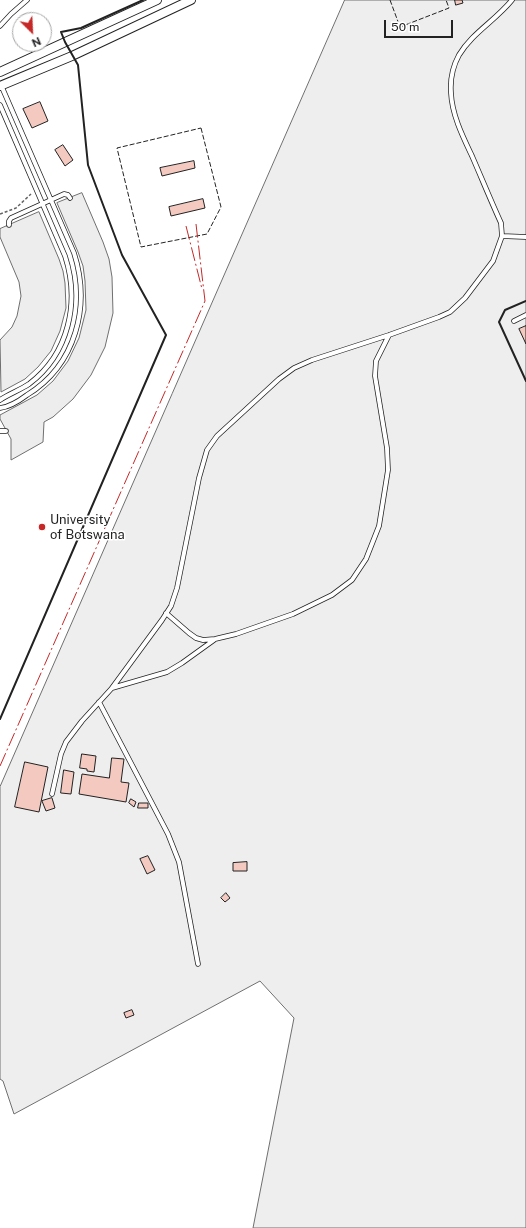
<!DOCTYPE html>
<html>
<head>
<meta charset="utf-8">
<style>
  body { margin:0 }
  #map { position:relative; width:526px; height:1228px; overflow:hidden; background:#fff; font-family:"Public Sans",sans-serif }
  canvas { display:block }
  .north { position:absolute; left:12px; top:12px; width:40px; height:40px; box-sizing:border-box; background:#fff; border:1px solid #a7a7a7; border-radius:50%; rotate:156deg; font-size:11px; font-weight:700; line-height:16px; text-align:center; color:#222 }
  .north::after { content:''; display:block; margin:auto; width:14px; height:18px; background:#c62828; clip-path:polygon(50% 0,100% 100%,50% 72%,0 100%) }
  .scale { position:absolute; left:384px; top:20px; width:69px; height:18px; box-sizing:border-box; border:2px solid #222; border-top:0; padding-left:5px; font-size:12px; line-height:14px; white-space:nowrap; color:#222; -webkit-text-stroke:3px #fff; paint-order:stroke }
</style>
</head>
<body>
<div id="map">
<canvas width="526" height="1228"></canvas>
<div class="north">N</div>
<div class="scale">50 m</div>
</div>
<script>
const ctx = document.querySelector('canvas').getContext('2d');
ctx.lineJoin = 'round';
function fill(path, color) { ctx.fillStyle = color; ctx.fill(path, 'evenodd'); }
function strokePath(path, color, width, dash) { ctx.strokeStyle = color; ctx.lineWidth = width; ctx.lineCap = dash ? 'butt' : 'round'; ctx.setLineDash(dash || []); ctx.stroke(path); }
function label(font, color, halo, rows, align = 'center') {
  ctx.font = font + ' "Public Sans",sans-serif'; ctx.lineWidth = 3; ctx.setLineDash([]); ctx.textBaseline = 'middle'; ctx.strokeStyle = halo; ctx.fillStyle = color; for (const [text, x, y, turn = 0] of rows) {
    ctx.save(); ctx.translate(x, y); ctx.rotate((+turn || 0) * Math.PI / 180); ctx.textAlign = isNaN(turn) ? turn : align; if (halo) ctx.strokeText(text, 0, 0); ctx.fillText(text, 0, 0); ctx.restore();
  }
}
const green = new Path2D(`
  M345,0H526V1228H253L294,1018L260,981L14,1114L3,1081L0,1079V787Z`);
fill(green, '#eee');
strokePath(green, '#6f6f6f', 1);
const parking = new Path2D(`
  M82,193L103,242L109,259L112,277L113,313L105,347L91,375L73,399L53,417L44,422L43,442L11,460V439L0,419V415L37,395L53,381L68,361L79,338L86,310L85,281L83,266L78,252L57,203Z
  M39,212L59,259L63,271L65,283L66,308L60,331L51,351L38,367L25,379L1,392L0,340L12,327L17,316L21,296L19,282L0,237V229Z`);
fill(parking, '#ededed');
strokePath(parking, '#6f6f6f', 1);
const building = new Path2D(`
  M455,0H462L463,3L456,5Z
  M40,102L48,121L32,128L23,109Z
  M63,145L73,160L65,166L55,150Z
  M194,161L195,168L162,176L160,168Z
  M203,199L205,208L171,216L169,207Z
  M526,326V344L519,329Z
  M82,754L96,756L94,772L87,771V769L80,768Z
  M112,758L124,759L121,782L129,783L126,802L79,794L82,774L109,778Z
  M25,762L48,767L39,812L15,807Z
  M64,770L74,772L71,794L61,793Z
  M52,798L55,808L46,811L42,801Z
  M131,799L136,802L134,807L129,803Z
  M139,803H148V808H138Z
  M148,856L155,870L147,874L140,859Z
  M247,862V871H233V863Z
  M226,893L230,898L225,902L221,898Z
  M132,1010L134,1015L126,1018L124,1013Z`);
fill(building, '#f3c9c0');
strokePath(building, '#222', 1);
const service = new Path2D(`
  M0,26L11,14L27,0
  M0,105L65,256C80,302 69,354 29,384C20,390 9,394 0,400
  M9,225V221L11,218L64,194L68,195L70,198
  M502,236L526,237
  M514,321L526,315
  M0,408C10,407 19,401 27,395C76,365 91,306 74,253L1,85
  M0,431H6
  M166,613L189,633L196,638L203,640L215,639L236,634L293,614L332,595L352,580L366,559L379,526L388,470L387,448L375,376L376,361L389,335
  M112,688L167,672L182,663L214,640
  M99,702L168,834L179,862L198,964
  M52,794L61,754L66,742L82,721L112,688L162,620L171,606L177,588L199,478L207,450L217,436L279,379L294,368L312,360L389,335L439,317L450,312L465,298L493,261L502,236L501,223C491,201 482,179 472,156C463,137 452,115 451,93C450,80 453,66 459,55C472,33 496,20 512,0`);
const minor = new Path2D(`
  M0,72L157,0
  M0,86L72,56L191,0`);
strokePath(service, '#222', 5.5);
strokePath(minor, '#222', 10);
strokePath(new Path2D(`
  M0,214L16,208L31,194`), '#646464', 1.5, [3, 2]);
strokePath(service, '#fff', 4);
strokePath(minor, '#fff', 8);
strokePath(new Path2D(`
  M390,0L400,27L449,8L446,0
  M201,128L221,207L207,234L141,247L117,148Z`), '#222', 1, [5, 2]);
strokePath(new Path2D(`
  M526,301L505,310L499,322L526,381
  M0,719L166,335L122,255L88,165L78,65L65,42L61,32L81,28L143,0`), '#222', 2);
strokePath(new Path2D(`
  M186,226L202,289
  M0,766L205,301L196,224`), '#c62828', 1, [14, 3, 2, 3]);
for (const [x, y, r, color] of [
  [42,527,4,"#c62828"]
]) { const dot = new Path2D(); dot.arc(x, y, r, 0, 2 * Math.PI); ctx.fillStyle = color; ctx.fill(dot); strokePath(dot, '#fff', 1.5); }
label('13px', '#222', '#fff', [
  ["University",50,520],
  ["of Botswana",50,535]
], 'left');
</script>
</body>
</html>
